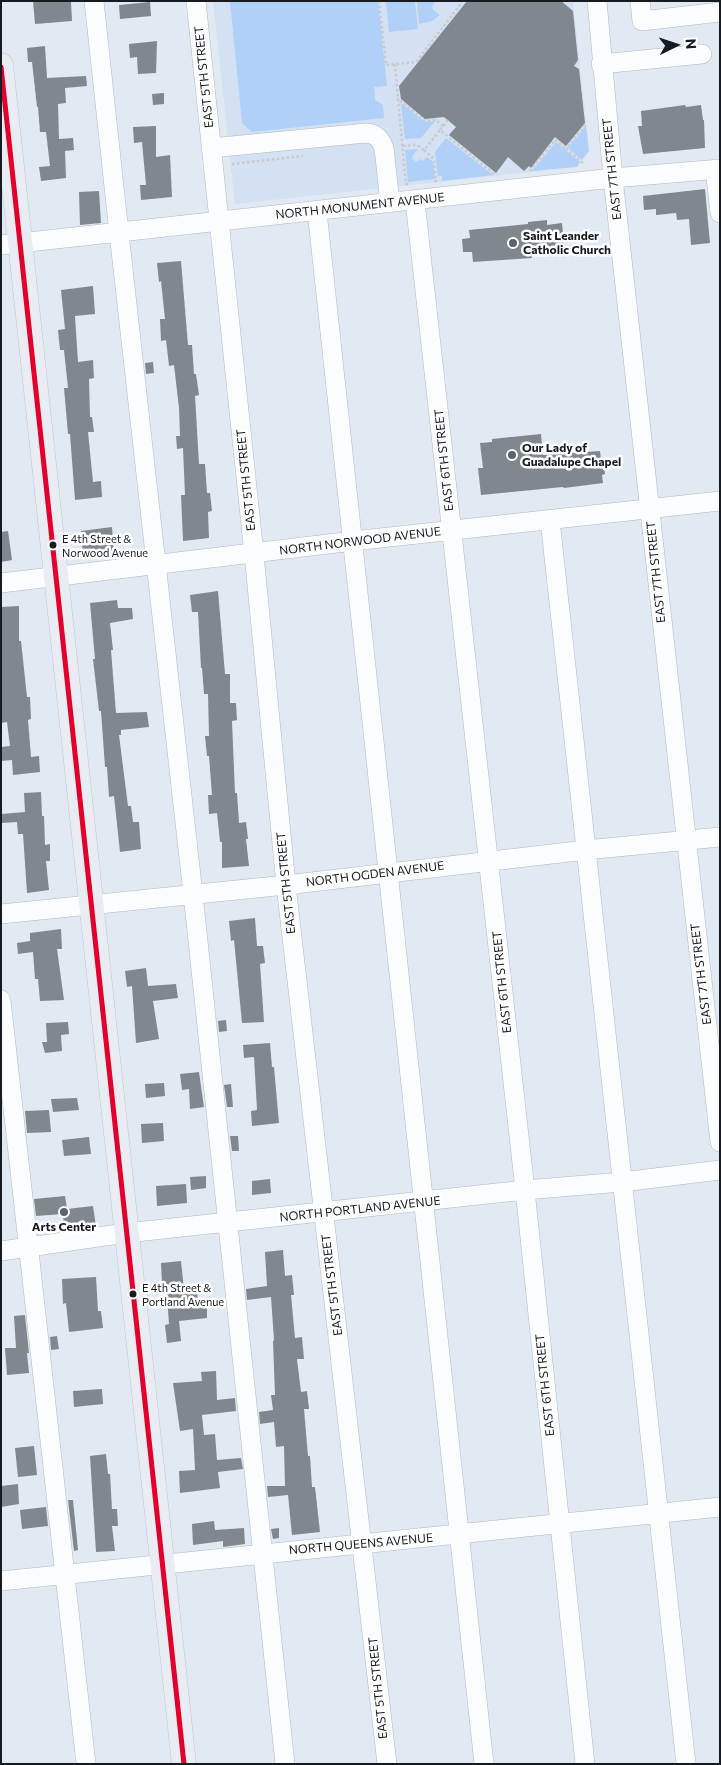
<!DOCTYPE html>
<html>
<head>
<meta charset="utf-8">
<style>
  body { margin:0 }
  #map { position:relative; width:721px; height:1765px; overflow:hidden; background:#e1e9f3; font-family:Commissioner,sans-serif }
  canvas { display:block }
  .frame { position:absolute; inset:0; border:2px solid #161b21; pointer-events:none }
  .north { position:absolute; left:651px; top:20px; width:50px; height:50px; -webkit-text-stroke:4px #fff; paint-order:stroke; rotate:86deg; font-size:14px; font-weight:700; line-height:20px; text-align:center; color:#161b21 }
  .north::after { content:''; display:block; margin:auto; width:18px; height:22px; background:#161b21; clip-path:polygon(50% 0,100% 100%,50% 72%,0 100%) }
</style>
</head>
<body>
<div id="map">
<canvas width="721" height="1765"></canvas>
<div class="frame"></div>
<div class="north">N</div>
</div>
<script>
const ctx = document.querySelector('canvas').getContext('2d');
ctx.lineJoin = 'round';
function fill(path, color) { ctx.fillStyle = color; ctx.fill(path, 'evenodd'); }
function strokePath(path, color, width, dash) { ctx.strokeStyle = color; ctx.lineWidth = width; ctx.lineCap = dash ? 'butt' : 'round'; ctx.setLineDash(dash || []); ctx.stroke(path); }
function label(font, color, halo, rows, align = 'center') {
  ctx.font = font + ' Commissioner,sans-serif'; ctx.lineWidth = 5; ctx.setLineDash([]); ctx.textBaseline = 'middle'; ctx.strokeStyle = halo; ctx.fillStyle = color; for (const [text, x, y, turn = 0] of rows) {
    ctx.save(); ctx.translate(x, y); ctx.rotate((+turn || 0) * Math.PI / 180); ctx.textAlign = isNaN(turn) ? turn : align; if (halo) ctx.strokeText(text, 0, 0); ctx.fillText(text, 0, 0); ctx.restore();
  }
}
fill(new Path2D(`
  M213,1H573L589,151L577,167L235,204Z`), '#d3e1f2');
fill(new Path2D(`
  M230,1H378L387,86L374,87L375,100L383,105L384,118L252,132L242,123Z
  M386,1H415L418,29L389,32Z
  M417,1H435L432,6L433,10L440,15L432,21L419,24Z
  M401,103L425,122L435,121L421,138L405,139Z
  M586,126L589,151L582,160L568,148Z
  M446,138L493,175L442,181V176H438L435,152Z
  M556,142L580,162L577,167L532,171Z
  M416,149L418,150L415,152L412,158L416,162L421,159L423,161L427,157L433,162L435,179L408,182L405,150Z`), '#b0d0f7');
fill(new Path2D(`
  M33,1H71L72,21L35,24Z
  M467,1H561L573,11L578,60L574,66L579,69L585,123L566,146L555,137L531,168L529,166L524,171L508,157L496,173L449,135L456,127L444,117L425,119L401,99L399,86Z
  M150,2L151,16L120,19L119,5Z
  M157,41L156,73L138,74L137,57L130,58L129,44Z
  M45,46L47,78L86,76L87,86L65,88L66,103L58,104L59,139L73,138L74,150L65,151L66,178L41,181L39,167L50,166L46,132H40L38,107H37L32,62H28L27,48Z
  M164,93V104L153,105L152,94Z
  M685,105L686,107L701,105L703,120H704L705,148L643,154L638,126H642L641,111Z
  M156,126V157L170,155L172,197L141,200L140,185H146L142,142L134,143L133,127Z
  M705,189L710,243L691,245L689,219L677,220L676,213L656,215V209L644,210L643,196Z
  M99,191L101,223L80,225L79,192Z
  M547,220V225L562,223L564,247L544,249L545,254L531,255L532,258L473,262L472,252H463L462,239L470,238L469,230L528,224V222Z
  M181,261L188,345H192L194,374H196L199,395L195,396L199,464H205L207,493H210L212,511L208,512L209,538L183,541L181,495H185L183,448L177,449L176,436H180L179,408L174,365L169,366L166,340L161,341L160,319H165L161,281L159,282L157,263Z
  M93,286L95,314L75,316L78,362L93,360L94,378L89,379L90,417H92L94,432H88L93,482L101,481L102,497L75,500L70,434H68L64,388H68L64,350H60L58,330L65,329L61,290Z
  M153,362L154,373L146,374L145,363Z
  M541,434L543,455L600,451L601,460L604,459V466L605,474L602,475L603,483L564,488L563,487L481,495L478,468H483L480,443L492,442V439Z
  M112,527L114,551L83,555L81,531Z
  M8,531L12,560L1,562V532Z
  M218,591L225,674H230V703H236L237,720L232,721L235,793H237L239,823L246,822L248,839H246L249,866L222,868V842H220L217,813L209,814L208,795H212L209,756H207L205,736H209L208,694H204L202,668H201L198,612H192L190,595Z
  M117,600L118,608H132L133,619L110,623L113,650H111L116,713L147,712L149,727L121,730V735H119L128,806H131L133,822H139L141,849L120,852L114,796L109,797L107,767H105L101,711H99L93,659H95L90,603Z
  M19,606V641H21L27,697H30L31,719L28,720L31,757L39,756L40,772L13,775L12,760L1,761V747L10,746L7,722L1,723V607Z
  M41,792L42,816H44L45,845L50,844V861H46L49,890L27,893L23,834H18L17,822L1,823V814L25,812L24,793Z
  M255,918L257,946H263L265,963L260,964L264,1022L242,1023L234,940L231,941L229,921Z
  M61,929L62,949H57L64,1000L40,1001L38,979H35L33,952L18,954L17,943L30,941V933Z
  M146,968L148,986L176,984L178,998L153,1001L159,1039L136,1043L132,986L127,987L125,971Z
  M226,1020L227,1031L219,1032L218,1021Z
  M68,1022L69,1034L61,1035L62,1051L45,1053L42,1042H47L46,1023Z
  M270,1043L272,1067H274L279,1123L252,1126L251,1111L257,1110L254,1057L244,1058L243,1045Z
  M199,1072L204,1107L190,1109L189,1089L182,1090L180,1074Z
  M164,1083L165,1096L146,1098L145,1084Z
  M231,1084L233,1107H227L224,1085Z
  M77,1098L79,1110L53,1112L51,1099Z
  M49,1110L51,1132L27,1133L25,1111Z
  M163,1123L164,1141L142,1143L141,1124Z
  M230,1136H238L239,1151H232Z
  M89,1137L91,1154L64,1156L62,1140Z
  M206,1176V1188L191,1190L190,1177Z
  M270,1179L271,1193L252,1195V1181Z
  M186,1184L187,1203L157,1206L156,1186Z
  M65,1196L67,1209L93,1206L96,1226L64,1229L63,1214L36,1216L34,1199Z
  M283,1250L285,1276L292,1275L294,1295H291L295,1338L302,1337L304,1359H297L301,1392L307,1391L309,1409H304L308,1456H310L312,1487H315L320,1532L292,1535L288,1495L268,1497L267,1486H285L284,1446L276,1447L274,1422L260,1424L259,1412L273,1410L271,1395H275L273,1341L274,1340L271,1297L247,1300L246,1289L267,1286L265,1252Z
  M181,1261L184,1290L197,1288L198,1305H207V1318L179,1321L181,1341L167,1343L165,1325L169,1324L166,1282L162,1283L161,1263Z
  M96,1277L98,1311H101L103,1328L69,1332L66,1303L63,1304L62,1279Z
  M25,1315L29,1353H27L29,1373L7,1375L5,1348H16L14,1316Z
  M57,1336L59,1349L51,1350L50,1337Z
  M216,1371L217,1400L235,1398L236,1411L202,1415L204,1435L215,1434L217,1460L241,1458L243,1469L218,1472L220,1488L180,1493L179,1471L195,1470L193,1429L180,1431L173,1383L202,1381L201,1372Z
  M102,1389L103,1404L74,1407L73,1391Z
  M34,1446L37,1475L18,1477L15,1448Z
  M106,1454L108,1474H110L112,1509H117L118,1526H112L115,1551L96,1552L90,1456Z
  M18,1484L19,1504L1,1507V1486Z
  M68,1500H73L78,1550L74,1551Z
  M46,1507L48,1526L22,1529L20,1510Z
  M214,1521L215,1530L244,1528L245,1544L223,1547V1541L193,1545L192,1524Z
  M279,1528V1538L273,1539L271,1529Z`), '#81878e');
const minor = new Path2D(`
  M94,1L119,233L193,894L285,1764
  M196,1L254,554L286,885L387,1764
  M597,1L613,178L720,1142
  M640,1L642,21L720,12
  M601,64L702,54
  M211,148L366,133C376,134 380,138 384,148L390,203
  M715,169L720,213
  M415,201L525,1190L585,1764
  M317,211L484,1764
  M1,245L613,178L720,169
  M550,520L686,1764
  M1,583L353,541L720,501
  M1,914L286,885L586,850L720,837
  M1,1000L86,1764
  M1,1251L126,1233L525,1190L622,1182L720,1170
  M1,1581L720,1507`);
const major = new Path2D(`
  M1,65L184,1764`);
strokePath(minor, '#b2b8c0', 20);
strokePath(major, '#c2c5ca', 25);
strokePath(new Path2D(`
  M379,1L386,65L416,62L460,5V1
  M395,64L398,99
  M448,120L440,130L494,174H497
  M403,146L417,145L424,150
  M583,163L566,148L585,125
  M232,164L303,156
  M530,171L555,140L566,148
  M434,181H436L434,159L424,150L440,130
  M408,184H406L398,99L425,121L436,120L443,126`), '#c8cacd', 2.5, [2.5, 2.5]);
strokePath(minor, '#fafcfd', 19);
strokePath(major, '#e9edf3', 24);
strokePath(new Path2D(`
  M1,67L184,1764`), '#e4002b', 5);
for (const [x, y, r, color] of [
  [513,243,5,"#5d636a"],
  [512,455,5,"#5d636a"],
  [53,545,4.5,"#161b21"],
  [64,1212,5,"#5d636a"],
  [133,1294,4.5,"#161b21"]
]) { const dot = new Path2D(); dot.arc(x, y, r, 0, 2 * Math.PI); ctx.fillStyle = color; ctx.fill(dot); strokePath(dot, '#fff', 2); }
label('11px', '#161b21', '#fff', [
  ["E 4th Street &",62,539],
  ["Norwood Avenue",62,553],
  ["E 4th Street &",142,1288],
  ["Portland Avenue",142,1302]
], 'left');
label('12px', '#161b21', '#fff', [
  ["EAST 5TH STREET",204,77,-96],
  ["EAST 7TH STREET",612,169,-96],
  ["NORTH MONUMENT AVENUE",360,206,-6],
  ["EAST 6TH STREET",444,460,-96],
  ["EAST 5TH STREET",246,480,-96],
  ["NORTH NORWOOD AVENUE",360,541,-7],
  ["EAST 7TH STREET",656,572,-96],
  ["NORTH OGDEN AVENUE",375,874,-7],
  ["EAST 5TH STREET",286,883,-96],
  ["EAST 7TH STREET",701,974,-97],
  ["EAST 6TH STREET",502,982,-96],
  ["NORTH PORTLAND AVENUE",360,1209,-6],
  ["EAST 5TH STREET",332,1285,-97],
  ["EAST 6TH STREET",545,1385,-96],
  ["NORTH QUEENS AVENUE",361,1544,-5],
  ["EAST 5TH STREET",378,1688,-96]
]);
label('bold 12px', '#161b21', '#fff', [
  ["Saint Leander",523,236],
  ["Catholic Church",523,250],
  ["Our Lady of",522,448],
  ["Guadalupe Chapel",522,462],
  ["Arts Center",64,1227,"center"]
], 'left');
</script>
</body>
</html>
